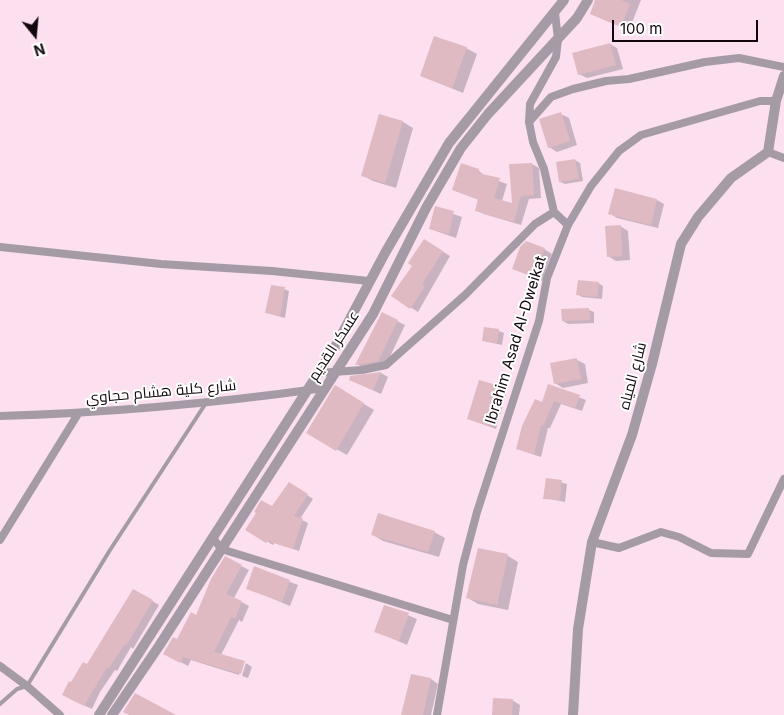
<!DOCTYPE html>
<html>
<head>
<meta charset="utf-8">
<style>
  body { margin:0 }
  #map { position:relative; width:784px; height:715px; overflow:hidden; background:#fce0f0; font-family:Inter,sans-serif }
  canvas { display:block }
  .north { position:absolute; left:10px; top:10px; width:50px; height:50px; -webkit-text-stroke:4px #fff; paint-order:stroke; rotate:163deg; font-size:14px; font-weight:700; line-height:20px; text-align:center; color:#12070d }
  .north::after { content:''; display:block; margin:auto; width:18px; height:22px; background:#12070d; clip-path:polygon(50% 0,100% 100%,50% 72%,0 100%) }
  .scale { position:absolute; left:612px; top:20px; width:146px; height:22px; box-sizing:border-box; border:2px solid #12070d; border-top:0; padding-left:6px; font-size:15px; line-height:18px; white-space:nowrap; color:#12070d; -webkit-text-stroke:4px #fff; paint-order:stroke }
</style>
</head>
<body>
<div id="map">
<canvas width="784" height="715"></canvas>
<div class="north">N</div>
<div class="scale">100 m</div>
</div>
<script>
const ctx = document.querySelector('canvas').getContext('2d');
ctx.lineJoin = 'round';
function fill(path, color) { ctx.fillStyle = color; ctx.fill(path, 'evenodd'); }
function strokePath(path, color, width, dash) { ctx.strokeStyle = color; ctx.lineWidth = width; ctx.lineCap = dash ? 'butt' : 'round'; ctx.setLineDash(dash || []); ctx.stroke(path); }
function label(font, color, halo, rows, align = 'center') {
  ctx.font = font + ' Inter,Cairo,sans-serif'; ctx.lineWidth = 4; ctx.setLineDash([]); ctx.textBaseline = 'middle'; ctx.strokeStyle = halo; ctx.fillStyle = color; for (const [text, x, y, turn = 0] of rows) {
    ctx.save(); ctx.translate(x, y); ctx.rotate((+turn || 0) * Math.PI / 180); ctx.textAlign = isNaN(turn) ? turn : align; if (halo) ctx.strokeText(text, 0, 0); ctx.fillText(text, 0, 0); ctx.restore();
  }
}
fill(new Path2D(`
  M597,0H641L629,30L591,14Z
  M610,44L617,48L623,69L587,78L579,74Z
  M466,48L477,54L463,93L421,76Z
  M561,114L569,118L577,145L557,152L549,147Z
  M380,115L403,122L413,128L396,188L373,181L362,175Z
  M575,160L580,163L583,181L565,184L560,182Z
  M532,164L539,168L541,198L529,199L521,225L484,214L476,210L479,200L453,190L478,170L485,176L507,184L502,201L513,204Z
  M657,200L664,204L658,228L617,218L609,213Z
  M436,208L462,217L456,238L430,229Z
  M620,226L628,231L630,260L616,261L608,256Z
  M424,240L450,256L418,312L410,307L414,265Z
  M544,249L552,254L542,281L514,269Z
  M598,283L603,286L602,299L582,297L577,294Z
  M284,289L289,291L285,318L267,313Z
  M562,310H589L594,312V323L568,324L563,321Z
  M397,321L405,325L386,365L364,369L357,364Z
  M499,331L504,333L502,345L483,341Z
  M577,360L585,364L588,383L563,388L555,383Z
  M381,373L388,377L381,394L350,380L351,378Z
  M549,386L586,400L582,411L561,404L550,428H548L541,457L517,449L543,404Z
  M336,387L374,410L347,455L308,433Z
  M499,387L507,391L496,429L469,419Z
  M547,479L567,484L565,502L545,498Z
  M295,487L313,499L300,519L308,523L299,551L274,543L273,545L246,529Z
  M434,532L445,538L439,557L383,541L373,535Z
  M479,549L508,556L518,562L508,610L478,604L468,598Z
  M226,558L249,570L234,598L249,606L242,622L239,620L221,655L243,662L239,675L191,660L188,666L165,654L197,616Z
  M255,568L298,585L290,606L247,588Z
  M134,590L159,605L133,649L131,647L117,671L115,670L100,692L92,709L70,699L71,683L87,666Z
  M385,606L417,619L407,645L375,631Z
  M246,663L252,667L248,678L242,676Z
  M412,675L431,679L438,684L431,715H403Z
  M512,700L520,705L519,715H493Z`), '#0003');
fill(new Path2D(`
  M595,0H621L630,4L621,27L590,14Z
  M434,36L467,47L452,88L420,76Z
  M610,43L616,65L578,75L572,53Z
  M561,112L570,141L548,148L539,119Z
  M379,114L403,121L385,183L361,176Z
  M575,159L579,179L559,182L556,162Z
  M461,163L479,169L478,173L500,178L494,198L512,203L509,164L532,163L534,195L521,196L514,222L475,211L478,199L452,190Z
  M615,188L657,199L651,225L608,214Z
  M435,206L454,211L449,234L429,229Z
  M621,225L622,256L607,257L605,226Z
  M424,239L443,251L422,284L425,286L410,309L391,296L412,266L408,263Z
  M526,241L545,248L534,277L512,269L520,247Z
  M578,280L599,282L597,297L576,295Z
  M271,285L285,287L280,316L265,313Z
  M589,308L590,320L562,321L561,309Z
  M382,312L398,320L378,361L355,365Z
  M484,327L499,329L497,343L482,341Z
  M577,358L581,379L554,384L550,363Z
  M381,372L373,390L349,380L350,376Z
  M479,380L500,386L488,426L467,419Z
  M548,384L580,395L575,408L554,401L543,426L541,425L534,454L516,449L522,426L535,399L542,402Z
  M335,385L364,403L336,451L306,433Z
  M546,478L562,480L560,500L543,499Z
  M289,482L308,494L294,516L303,518L293,549L268,541L266,543L245,530L256,513L254,512L261,500L272,506Z
  M378,513L435,531L428,552L371,535Z
  M478,548L508,554L497,605L466,598Z
  M225,556L242,565L226,594L242,601L235,619L231,617L214,652L245,661L241,674L183,657L180,663L163,654L173,637L177,639L191,612L196,615L211,579Z
  M254,566L290,580L282,602L246,589Z
  M133,589L153,600L126,646L124,645L109,668L107,667L84,706L62,695L69,681L71,682L83,662L87,664Z
  M384,605L409,613L399,641L374,632Z
  M411,674L431,678L423,715H401Z
  M135,693L176,715H129L123,712Z
  M493,698L513,699L512,715H492Z`), '#e0bac2');
strokePath(new Path2D(`
  M0,704L17,689L27,686L110,550L206,403`), '#a59ba6', 4);
strokePath(new Path2D(`
  M555,13L558,39L556,57L530,104L529,122L533,142L544,169L554,212L568,225
  M529,122L551,97L573,89L606,81L629,79L705,62L739,58L784,67
  M768,152L784,158
  M0,247L161,264L272,271L369,281
  M318,373L362,370L386,365L465,295L535,224L554,212
  M0,416C109,413 216,403 324,388
  M214,539L221,549L453,620
  M0,540L78,414
  M592,542L619,548L661,532L679,537L711,553L748,554L784,479
  M0,666L27,686L60,715
  M437,715L463,565L477,512L539,321L547,278L568,225L591,186L619,151L641,135L760,101H776`), '#a59ba6', 8);
strokePath(new Path2D(`
  M99,715L335,347L385,253L449,143L564,0
  M112,715L159,646L373,314L426,208L461,148L488,114L577,18L588,0
  M573,715L578,629L592,542L632,435L652,364L681,244L698,217L731,178L768,152L776,101L784,76`), '#a59ba6', 10);
label('15px', '#12070d', '#fff', [
  ["Ibrahim Asad Al-Dweikat",516,340,-73],
  ["عسكر القديم",334,346,-57],
  ["شارع المياه",633,376,-75],
  ["شارع كلية هشام حجاوي",161,392,-5]
]);
</script>
</body>
</html>
